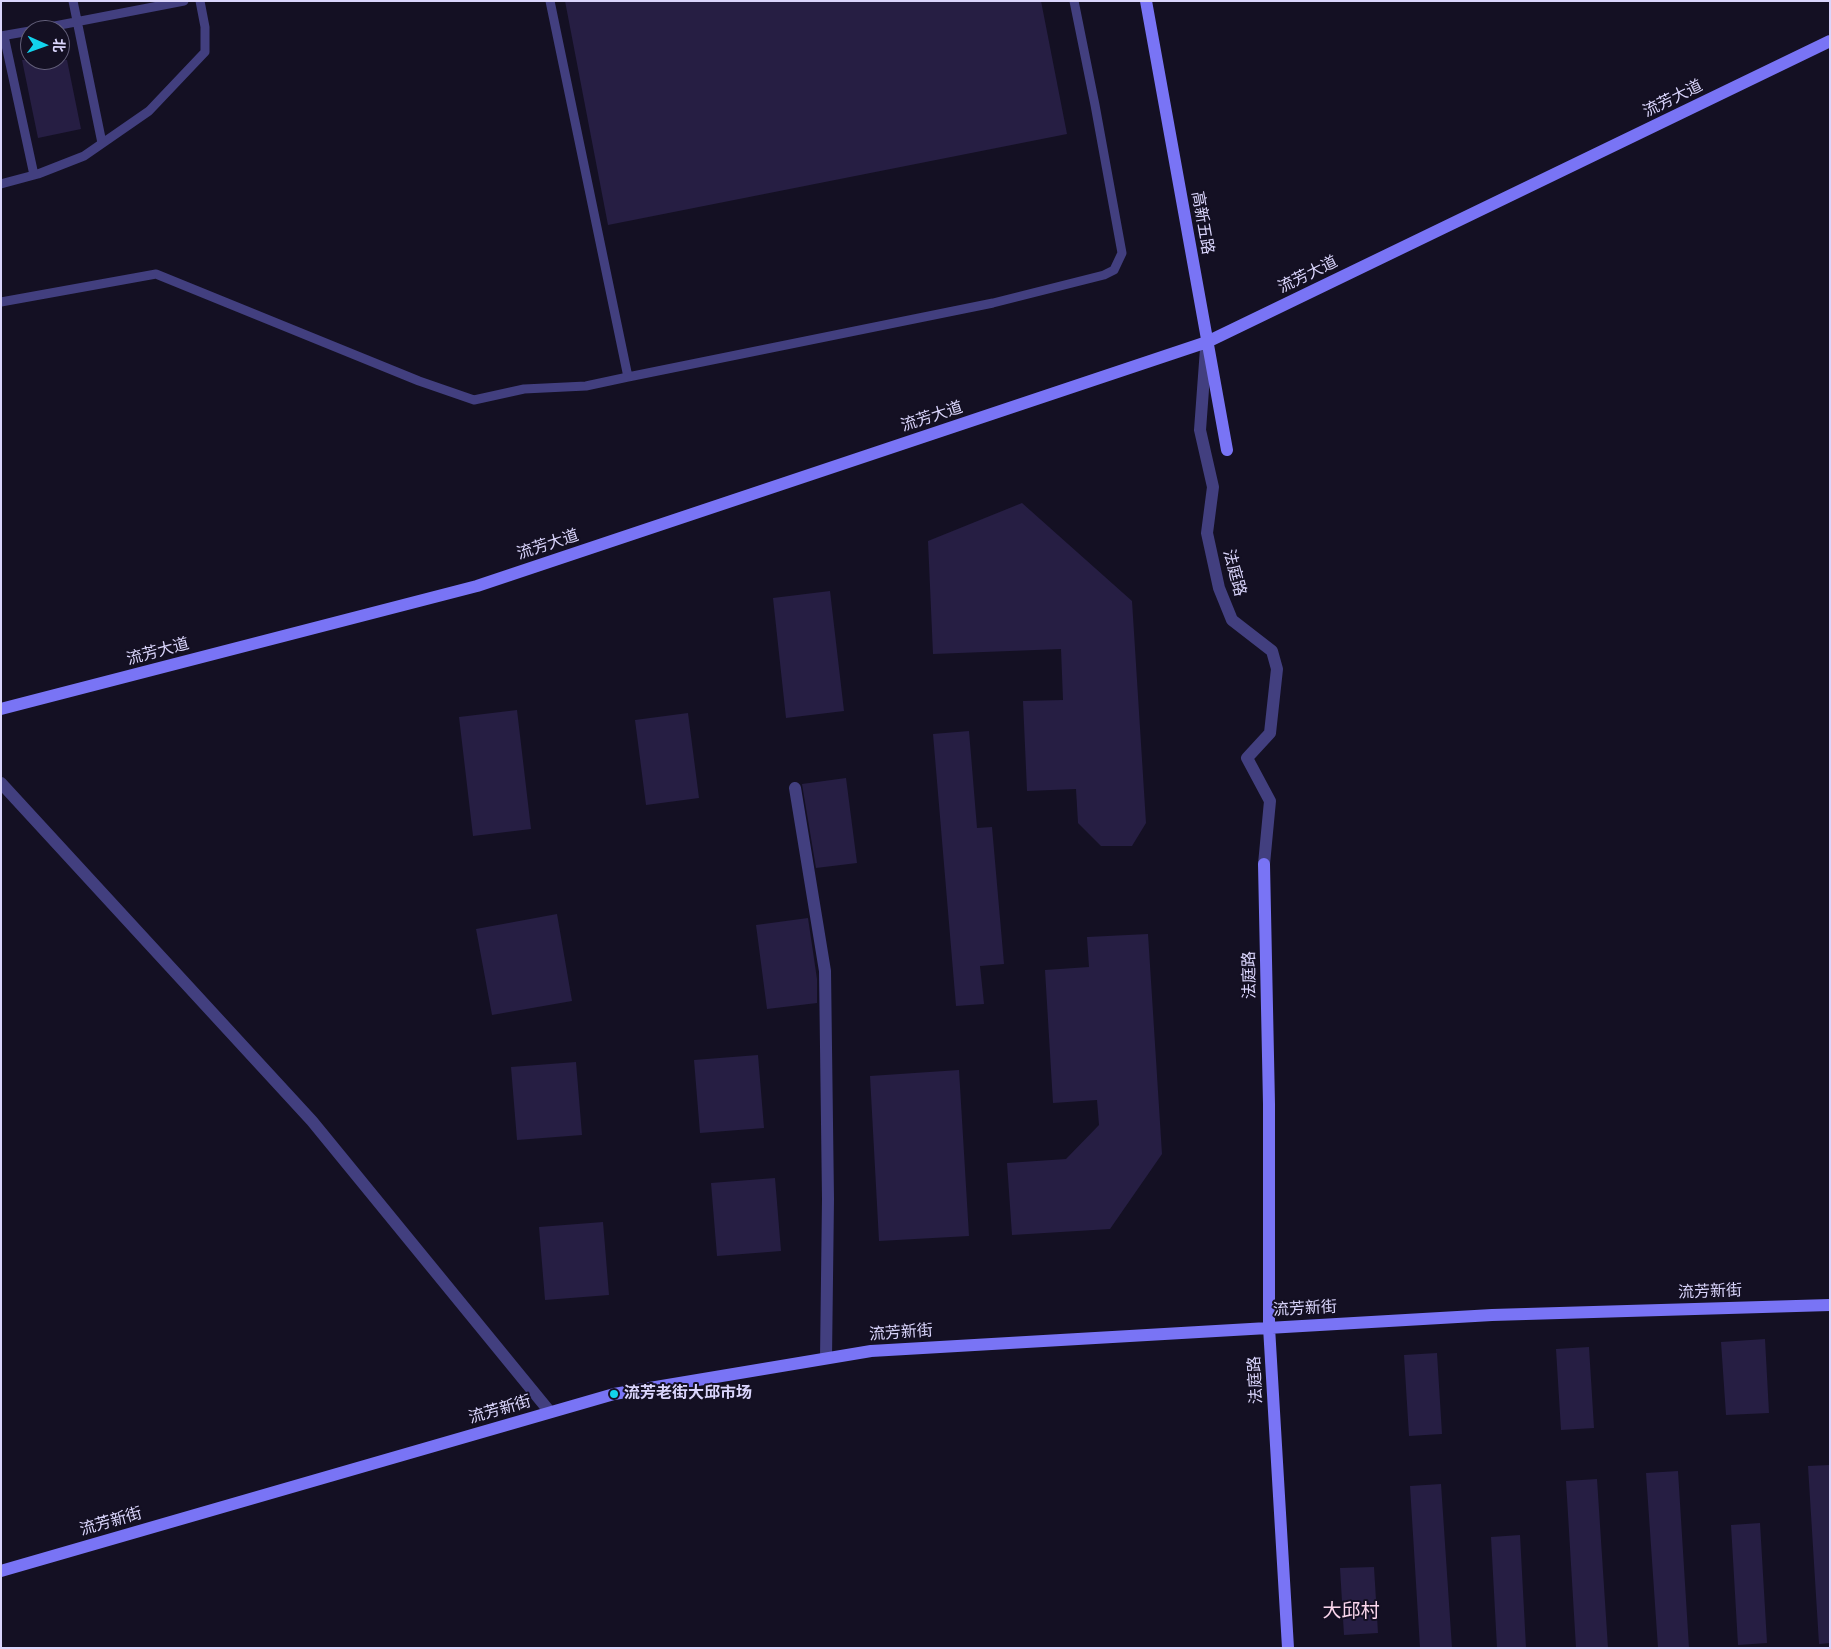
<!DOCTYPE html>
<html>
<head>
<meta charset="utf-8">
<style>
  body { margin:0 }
  #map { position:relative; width:1831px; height:1649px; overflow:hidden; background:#141023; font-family:"Space Grotesk","Noto Sans SC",sans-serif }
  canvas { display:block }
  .frame { position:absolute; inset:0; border:2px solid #dad5fc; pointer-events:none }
  .north { position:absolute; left:20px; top:20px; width:50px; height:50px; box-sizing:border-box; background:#141023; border:1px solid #635f7a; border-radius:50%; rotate:92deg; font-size:14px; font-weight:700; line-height:20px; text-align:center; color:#dad5fc }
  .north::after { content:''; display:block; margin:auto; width:18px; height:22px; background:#12d3ec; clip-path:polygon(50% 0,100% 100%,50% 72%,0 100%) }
</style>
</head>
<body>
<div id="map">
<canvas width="1831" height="1649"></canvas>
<div class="frame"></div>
<div class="north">北</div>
</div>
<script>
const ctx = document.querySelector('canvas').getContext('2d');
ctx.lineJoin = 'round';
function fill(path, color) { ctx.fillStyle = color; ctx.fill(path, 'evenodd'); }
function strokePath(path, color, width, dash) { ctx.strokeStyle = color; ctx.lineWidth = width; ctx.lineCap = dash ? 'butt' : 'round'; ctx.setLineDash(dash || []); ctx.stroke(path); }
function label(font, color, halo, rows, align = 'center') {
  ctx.font = font + ' "Space Grotesk","Noto Sans SC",sans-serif'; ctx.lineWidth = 4; ctx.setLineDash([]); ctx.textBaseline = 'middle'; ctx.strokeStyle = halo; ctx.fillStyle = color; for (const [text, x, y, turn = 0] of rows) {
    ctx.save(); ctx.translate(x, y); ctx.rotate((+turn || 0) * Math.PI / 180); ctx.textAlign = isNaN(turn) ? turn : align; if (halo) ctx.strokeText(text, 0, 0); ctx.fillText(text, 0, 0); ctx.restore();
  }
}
fill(new Path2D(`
  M565,1H1041L1067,134L608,225Z
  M22,60H67L81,129L38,138Z
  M1022,503L1132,601L1146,823L1132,846H1101L1078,823L1076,789L1027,791L1023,701L1063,700L1061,649L933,654L928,541Z
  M830,591L844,711L786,718L773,598Z
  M517,710L531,829L473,836L459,717Z
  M688,713L699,798L646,805L635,720Z
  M969,731L977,828L992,827L1004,964L980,966L984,1004L956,1006L933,734Z
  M846,778L857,863L816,868L802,784Z
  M557,914L572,1001L492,1015L476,929Z
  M808,918L817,979V1003L767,1009L756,925Z
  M1148,934L1162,1154L1110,1229L1012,1235L1007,1163L1066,1159L1099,1125L1097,1100L1053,1103L1045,970L1089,967L1087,937Z
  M758,1055L764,1128L700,1133L694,1060Z
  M576,1062L582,1135L517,1140L511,1067Z
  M959,1070L969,1236L879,1241L870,1076Z
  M775,1178L781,1251L717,1256L711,1183Z
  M603,1222L609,1295L545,1300L539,1227Z
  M1765,1339L1769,1413L1726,1415L1721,1342Z
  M1589,1347L1594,1428L1561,1430L1556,1349Z
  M1437,1353L1442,1434L1409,1436L1404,1355Z
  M1830,1465V1643L1819,1644L1808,1466Z
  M1678,1471L1689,1648H1658L1646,1473Z
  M1597,1479L1608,1648H1576L1566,1481Z
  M1441,1484L1452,1648H1420L1410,1486Z
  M1760,1523L1767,1643L1738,1645L1731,1525Z
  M1520,1535L1526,1648H1497L1491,1537Z
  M1374,1567L1378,1633L1344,1635L1340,1568Z`), '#261e43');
strokePath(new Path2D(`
  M73,1L102,143
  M550,1L628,377
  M34,30L184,1
  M1,36L30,31
  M4,36L34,175
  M1,184L38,174L84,156L149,111L205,52V27L200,1
  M1,302L156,274L419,381L474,400L524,389L586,386L628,377L993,303L1104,275L1114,270L1122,253L1095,105L1074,1`), '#423f7f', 9);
strokePath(new Path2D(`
  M1206,349L1200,430L1213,487L1207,533L1219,588L1232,620L1272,651L1277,669L1270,733L1247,758L1270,801L1264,864
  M1,783L312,1121L550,1412
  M795,788L825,971L828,1199L826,1358`), '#423f7f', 12);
strokePath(new Path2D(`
  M1146,1L1227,450
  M1,709L477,586L1207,342L1830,41
  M1264,864L1269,1104V1327L1288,1648
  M1,1571L614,1394L871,1351L1492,1315L1830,1305`), '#7974f5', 12);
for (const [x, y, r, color] of [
  [614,1394,5,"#12d3ec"]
]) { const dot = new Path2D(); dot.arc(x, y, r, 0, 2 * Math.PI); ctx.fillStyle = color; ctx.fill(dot); strokePath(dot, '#141023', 2); }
label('16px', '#dad5fc', '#141023', [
  ["流芳大道",1673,99,-26],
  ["高新五路",1202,223,80],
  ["流芳大道",1308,275,-26],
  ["流芳大道",932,417,-18],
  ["流芳大道",548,545,-18],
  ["法庭路",1234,573,75],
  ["流芳大道",158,652,-15],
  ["法庭路",1250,975,-91],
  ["流芳新街",1710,1292,-2],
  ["流芳新街",1305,1309,-3],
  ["流芳新街",901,1333,-4],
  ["法庭路",1256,1380,-93],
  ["流芳新街",500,1410,-16],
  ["流芳新街",111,1522,-16]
]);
label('bold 16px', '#dad5fc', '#141023', [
  ["流芳老街大邱市场",624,1394]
], 'left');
label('19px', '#fcd7ee', '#141023', [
  ["大邱村",1351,1612]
]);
</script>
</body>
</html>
